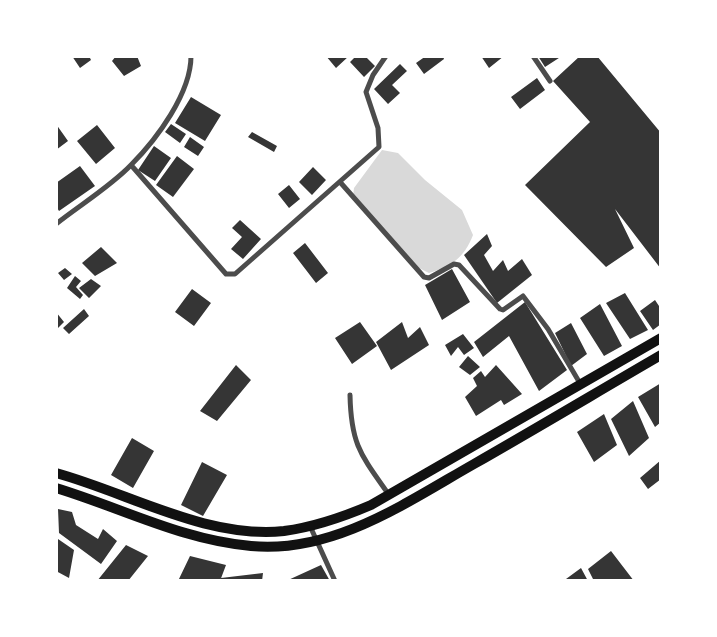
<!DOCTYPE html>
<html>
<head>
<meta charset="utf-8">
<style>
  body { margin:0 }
  #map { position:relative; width:717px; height:637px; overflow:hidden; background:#fff; font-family:Karla,sans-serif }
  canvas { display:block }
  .frame { position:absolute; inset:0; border:58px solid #fff; pointer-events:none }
</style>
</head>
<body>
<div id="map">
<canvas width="717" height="637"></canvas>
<div class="frame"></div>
</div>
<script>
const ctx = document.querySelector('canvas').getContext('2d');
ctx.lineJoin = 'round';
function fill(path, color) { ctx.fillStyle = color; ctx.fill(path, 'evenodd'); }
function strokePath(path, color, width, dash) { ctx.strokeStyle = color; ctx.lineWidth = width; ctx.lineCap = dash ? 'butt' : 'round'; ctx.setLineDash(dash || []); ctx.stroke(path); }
fill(new Path2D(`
  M382,150L398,153L425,180L462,210L473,235C464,258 452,266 429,273L417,267L353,196L354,188Z`), '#d9d9d9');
fill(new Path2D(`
  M72,56H89L91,60L80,68Z
  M116,56H137L141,66L124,76L112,61Z
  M326,56H349L336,68Z
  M356,56H365L375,66L364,77L350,62Z
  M426,56H443L444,59L424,74L416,63Z
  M481,56H504L489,68Z
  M538,56H562L545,67Z
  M580,56H597L661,133V269L615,209L634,248L606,267L525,185L590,122L553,81Z
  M400,64L407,71L392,85L400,93L388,104L374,89Z
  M537,78L545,90L520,109L511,97Z
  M191,97L221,115L205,141L175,123Z
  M56,124L68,141L56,150Z
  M171,124L186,134L180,143L165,132Z
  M97,125L115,148L96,164L77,141Z
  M252,132L277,146L274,152L248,137Z
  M190,137L204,147L198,156L184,147Z
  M154,146L171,158L155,181L138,170Z
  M177,156L194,169L173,197L156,185Z
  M80,166L95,186L59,211L56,206V183Z
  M313,167L326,180L312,195L299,182Z
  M289,185L300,199L289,208L278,194Z
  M240,220L261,239L243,259L231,249L242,237L232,228Z
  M487,234L492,246L484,255L493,271L503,260L508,271L522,259L532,275L497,303L464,255Z
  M305,243L328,273L316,283L293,253Z
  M101,247L117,263L95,276L82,263Z
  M65,268L72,274L64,280L58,273Z
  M452,269L470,302L442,320L425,285Z
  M75,276L81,281L76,287L83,295L80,299L67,288Z
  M91,279L101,286L89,298L79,288Z
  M192,289L211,303L194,326L175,312Z
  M625,293L648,330L630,339L606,303Z
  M655,300L661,309V324L653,330L640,311Z
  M525,302L567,370L539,391L509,336L483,357L474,342Z
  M600,304L622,346L604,356L580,318Z
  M84,309L89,316L69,334L63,328Z
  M56,312L64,322L56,330Z
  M360,322L377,346L352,364L335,338Z
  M402,322L408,338L420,327L429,345L391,370L376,342Z
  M571,323L587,354L571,366L555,333Z
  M463,334L474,348L464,355L458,347L451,356L445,345Z
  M468,356L480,367L470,375L459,367Z
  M236,365L251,380L217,421L200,411Z
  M496,365L522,394L504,405L501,400L476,416L465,397L477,386L473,378L481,371L485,377Z
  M661,383V422L655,427L638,397Z
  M633,401L649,438L629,456L611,419Z
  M604,414L617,445L594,462L577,432Z
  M132,438L154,451L133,488L111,475Z
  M661,460V479L648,489L640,478Z
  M202,462L227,475L203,516L181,505Z
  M58,509L72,512L76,525L98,539L103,529L117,541L101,564L59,533Z
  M58,539L74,550L69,578L56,571Z
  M126,545L148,556L128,581H97Z
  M611,551L634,581H594L588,569Z
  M190,556L226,565L220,581H178Z
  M321,565L330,581H286Z
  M581,568L588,581H567L566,579Z
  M263,573L262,581H221V578Z`), '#353535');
strokePath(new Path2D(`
  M533,56L550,81
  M131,165L226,274H235L379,147L378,128L366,92L373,75L386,56
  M340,182L424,277L429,278L454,264L459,265L500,309L503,310L523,296L548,329L581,385
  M56,224C80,205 111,186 131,165C157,139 191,93 191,56
  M350,395C351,445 361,455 389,495
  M310,526L335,581`), '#4c4c4c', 5);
strokePath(new Path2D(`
  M56,473C129,493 206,539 284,531C314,527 343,517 371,505L661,338
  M56,488C122,508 182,540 251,546C333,554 407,502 474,464C537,428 599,391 661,355`), '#111', 10);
</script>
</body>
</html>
